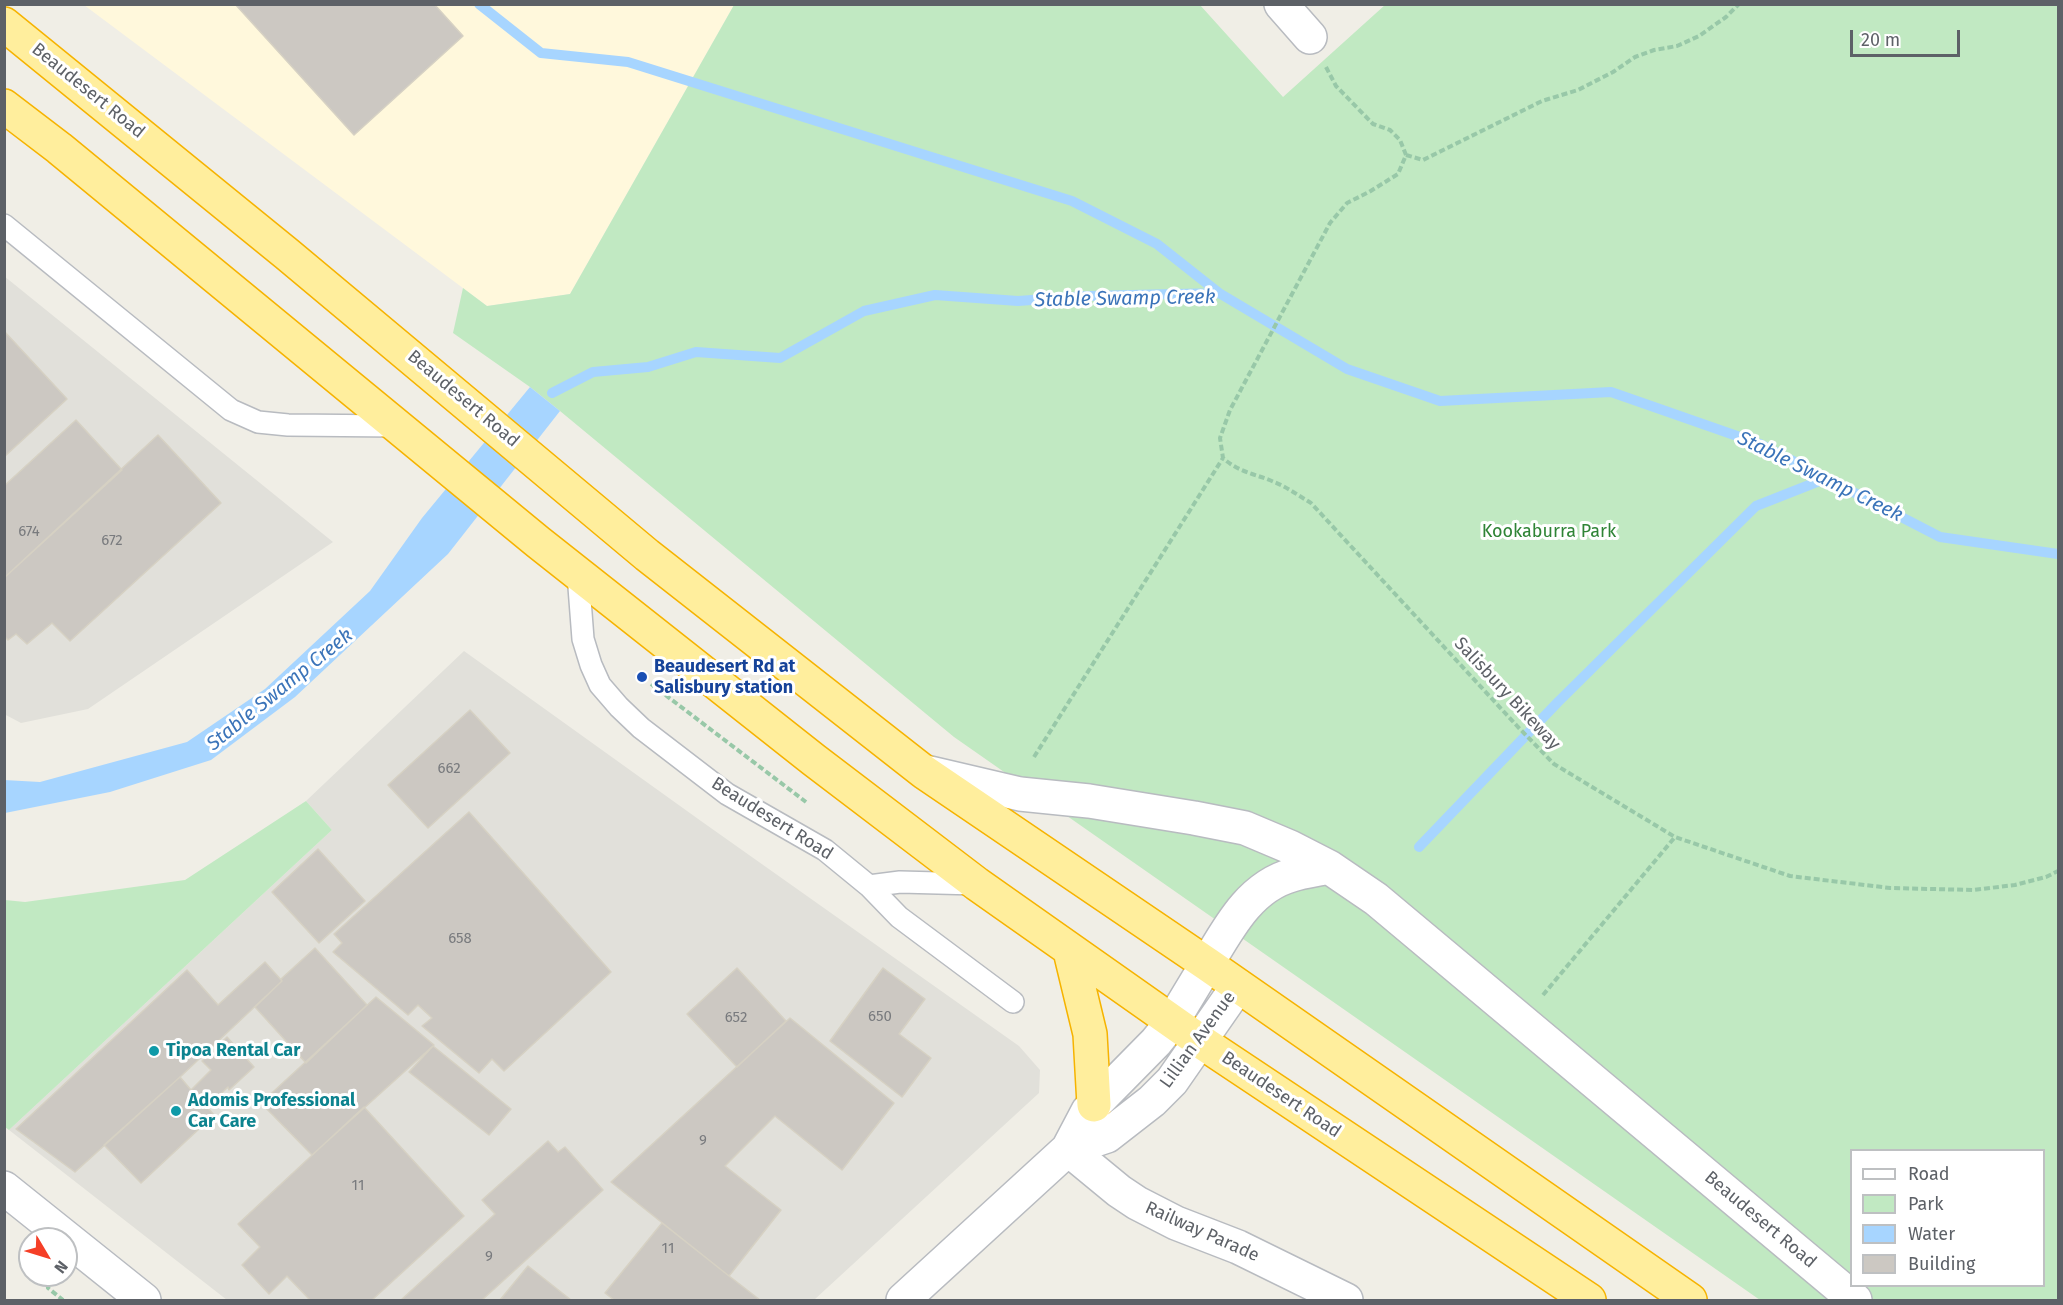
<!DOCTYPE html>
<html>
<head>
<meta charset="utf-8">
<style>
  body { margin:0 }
  #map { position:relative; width:2063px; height:1305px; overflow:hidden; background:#f0eee6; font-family:"Fira Sans",sans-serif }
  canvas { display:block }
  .frame { position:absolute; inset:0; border:6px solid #5d6167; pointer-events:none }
  .legend { position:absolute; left:1850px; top:1149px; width:195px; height:138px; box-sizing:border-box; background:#fff; border:2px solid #bec0c2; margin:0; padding:8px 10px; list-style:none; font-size:18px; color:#5d6167 }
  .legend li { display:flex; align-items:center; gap:12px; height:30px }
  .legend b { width:30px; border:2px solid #bec0c2 }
  .north { position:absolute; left:18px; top:1227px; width:60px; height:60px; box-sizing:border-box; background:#fff; border:2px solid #bec0c2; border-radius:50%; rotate:128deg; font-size:16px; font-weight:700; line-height:24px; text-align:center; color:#5d6167 }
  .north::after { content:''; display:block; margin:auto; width:21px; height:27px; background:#f53f27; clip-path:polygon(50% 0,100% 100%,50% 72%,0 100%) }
  .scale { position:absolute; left:1850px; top:30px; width:110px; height:27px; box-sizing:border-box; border:3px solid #5d6167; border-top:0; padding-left:8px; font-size:18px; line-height:21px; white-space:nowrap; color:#5d6167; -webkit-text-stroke:4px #fff; paint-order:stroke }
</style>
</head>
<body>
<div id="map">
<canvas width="2063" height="1305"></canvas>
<div class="frame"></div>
<ul class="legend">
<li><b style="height:8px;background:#fff"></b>Road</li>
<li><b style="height:16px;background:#c1e9c2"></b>Park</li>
<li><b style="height:16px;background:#a7d5ff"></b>Water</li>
<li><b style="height:16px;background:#ccc8c2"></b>Building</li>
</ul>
<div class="north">N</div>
<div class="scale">20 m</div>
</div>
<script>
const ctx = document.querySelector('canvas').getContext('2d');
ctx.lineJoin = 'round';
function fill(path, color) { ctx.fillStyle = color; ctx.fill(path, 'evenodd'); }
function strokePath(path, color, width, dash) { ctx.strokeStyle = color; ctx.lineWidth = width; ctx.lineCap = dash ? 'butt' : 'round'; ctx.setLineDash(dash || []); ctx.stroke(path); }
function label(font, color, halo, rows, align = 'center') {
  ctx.font = font + ' "Fira Sans",sans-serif'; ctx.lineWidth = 6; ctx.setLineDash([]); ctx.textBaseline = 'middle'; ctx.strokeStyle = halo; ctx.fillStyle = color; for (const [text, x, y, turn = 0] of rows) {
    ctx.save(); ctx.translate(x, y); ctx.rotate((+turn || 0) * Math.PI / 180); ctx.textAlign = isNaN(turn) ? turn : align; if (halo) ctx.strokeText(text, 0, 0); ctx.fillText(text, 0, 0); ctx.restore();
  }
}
fill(new Path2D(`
  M84,5H734L570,294L487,306Z`), '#fff8dc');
fill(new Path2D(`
  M4,276L333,542L88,709L21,723L4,714Z
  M464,651L701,821L1019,1046L1040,1070L1039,1093L814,1300H227L9,1130L332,830L306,801Z`), '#e1e0da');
fill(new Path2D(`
  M734,5H1200L1283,97L1385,5H2058V1300H1760L954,737L560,411L530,387L453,333L463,288L487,306L570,294ZM1852,1150H2044V1286H1852Z
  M306,801L332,830L9,1130L5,1127V900L25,902L185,880Z`), '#c1e9c2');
fill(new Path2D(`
  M530,387L560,411L448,554L295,697L211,760L110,792L5,813L4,780L40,782L187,742L265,689L370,591L422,518Z`), '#a7d5ff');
strokePath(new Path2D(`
  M479,4L541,53L628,62L1072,201L1157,244L1219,293
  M552,393L593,372L648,367L696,352L780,358L864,311L935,295L1018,301L1087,296L1219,293L1347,369L1440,401L1611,392L1760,444L1940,537L2058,554
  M1419,847L1558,702L1756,506L1827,478`), '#a7d5ff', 10);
const building = new Path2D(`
  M235,4H434L463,36L354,135Z
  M4,331L67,399L4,457Z
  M76,420L122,470L4,578V486Z
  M158,435L221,503L70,641L52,623L27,644L16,634L8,640L4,636V578Z
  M470,710L510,753L428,828L388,785Z
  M469,812L611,972L504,1071L492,1059L479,1073L422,1026L432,1018L418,1005L408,1015L333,952L342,943L334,934Z
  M318,849L365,901L319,943L272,892Z
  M315,948L367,1005L306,1063L255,1007L282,981L281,979Z
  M265,962L282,981L180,1077L75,1172L16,1129L187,970L218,1005Z
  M737,968L786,1021L737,1067L687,1014Z
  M883,968L925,999L899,1034L931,1058L902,1097L830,1041Z
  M376,997L434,1045L312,1155L261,1103Z
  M790,1018L894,1103L842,1170L775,1116L725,1166L781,1210L729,1276L611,1182Z
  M227,1037L254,1067L229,1090L228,1087L207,1107L214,1115L141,1183L104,1145L180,1077L191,1090L211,1070L202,1061Z
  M433,1046L511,1109L489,1135L409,1072Z
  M364,1107L464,1216L372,1300H310L287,1276L269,1294L242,1265L260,1247L238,1224Z
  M548,1141L558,1152L565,1147L603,1190L482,1300H401L495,1214L482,1200Z
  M662,1223L729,1276L760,1300H614L605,1293Z
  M528,1266L571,1300H500Z`);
fill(building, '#ccc8c2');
strokePath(building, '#d6d1c3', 1.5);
const service = new Path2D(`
  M4,225L231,410L258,422L288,425L398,426
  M578,574L583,639L591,665L600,685L619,707L641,728L727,794L825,850L869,886L900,882L976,884
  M869,886L899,917L1013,1002`);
const minor = new Path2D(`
  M1281,4L1310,37
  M926,772L1020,794L1089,801L1194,818L1245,828L1290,847L1329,867L1376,899L1855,1300
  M1207,964C1228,929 1249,887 1292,875C1304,871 1317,870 1329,867`);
const tertiary = new Path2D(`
  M1068,1149L1119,1191L1137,1203L1176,1223L1238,1247L1346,1300
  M1068,1149L1107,1136L1152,1101L1172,1081L1238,986
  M4,1188L144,1300
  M903,1300L1068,1149L1088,1111L1156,1042L1172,1022L1207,964`);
const trunk = new Path2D(`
  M4,24L287,254L647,555L924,772L1207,964L1690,1300
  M4,106L59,148L538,542L814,760L977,884L1200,1041L1589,1300
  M1070,951L1090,1034L1094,1105`);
strokePath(service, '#b8bbc0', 24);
strokePath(minor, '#b8bbc0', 36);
strokePath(tertiary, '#b8bbc0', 36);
strokePath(trunk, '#f6b300', 36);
strokePath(new Path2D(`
  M1326,67L1336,86L1373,124L1390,130L1400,140L1406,155L1398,174L1369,192L1347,203L1330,223L1230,410L1220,438L1223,458C1238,472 1256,474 1274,482C1287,487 1299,496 1311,503L1518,727L1554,764L1675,837L1790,876L1890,888L1973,890L2015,885L2046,877L2058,871
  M1406,155L1423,160L1542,101L1578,90L1613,72L1635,57L1654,50L1677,46L1699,36L1726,17L1739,4
  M651,684L806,802
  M1034,757L1223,458
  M1543,995L1675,837
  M47,1275L48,1288L63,1300`), '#98c8a8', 4, [6, 3]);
strokePath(service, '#fff', 21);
strokePath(minor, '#fff', 33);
strokePath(tertiary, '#fff', 33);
strokePath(trunk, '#ffee9d', 33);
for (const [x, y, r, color] of [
  [642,677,6,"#1a4fb4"],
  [154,1051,6,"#0f9aa8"],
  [176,1111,6,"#0f9aa8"]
]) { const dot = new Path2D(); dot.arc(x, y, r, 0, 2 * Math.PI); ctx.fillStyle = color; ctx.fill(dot); strokePath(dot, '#fff', 2); }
label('15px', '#797b7e', null, [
  ["674",29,532],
  ["672",112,541],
  ["662",449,769],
  ["658",460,939],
  ["650",880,1017],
  ["652",736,1018],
  ["9",703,1141],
  ["11",358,1186],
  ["11",668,1249],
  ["9",489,1257]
]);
label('18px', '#5d6167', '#fff', [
  ["Beaudesert Road",88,91,39],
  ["Beaudesert Road",463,399,40],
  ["Salisbury Bikeway",1507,694,47],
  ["Beaudesert Road",772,819,32],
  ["Lillian Avenue",1198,1040,-54],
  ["Beaudesert Road",1281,1095,34],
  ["Beaudesert Road",1760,1220,40],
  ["Railway Parade",1202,1232,24]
]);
label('18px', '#2f8436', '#fff', [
  ["Kookaburra Park",1549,532]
]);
label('bold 18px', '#164399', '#fff', [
  ["Beaudesert Rd at",654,667],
  ["Salisbury station",654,688]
], 'left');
label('bold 18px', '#0d838f', '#fff', [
  ["Tipoa Rental Car",166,1051],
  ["Adomis Professional",188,1101],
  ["Car Care",188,1122]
], 'left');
label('italic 20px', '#3b74b9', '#fff', [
  ["Stable Swamp Creek",1125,299,-1],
  ["Stable Swamp Creek",1820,477,26],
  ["Stable Swamp Creek",280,690,-39]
]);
</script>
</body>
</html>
